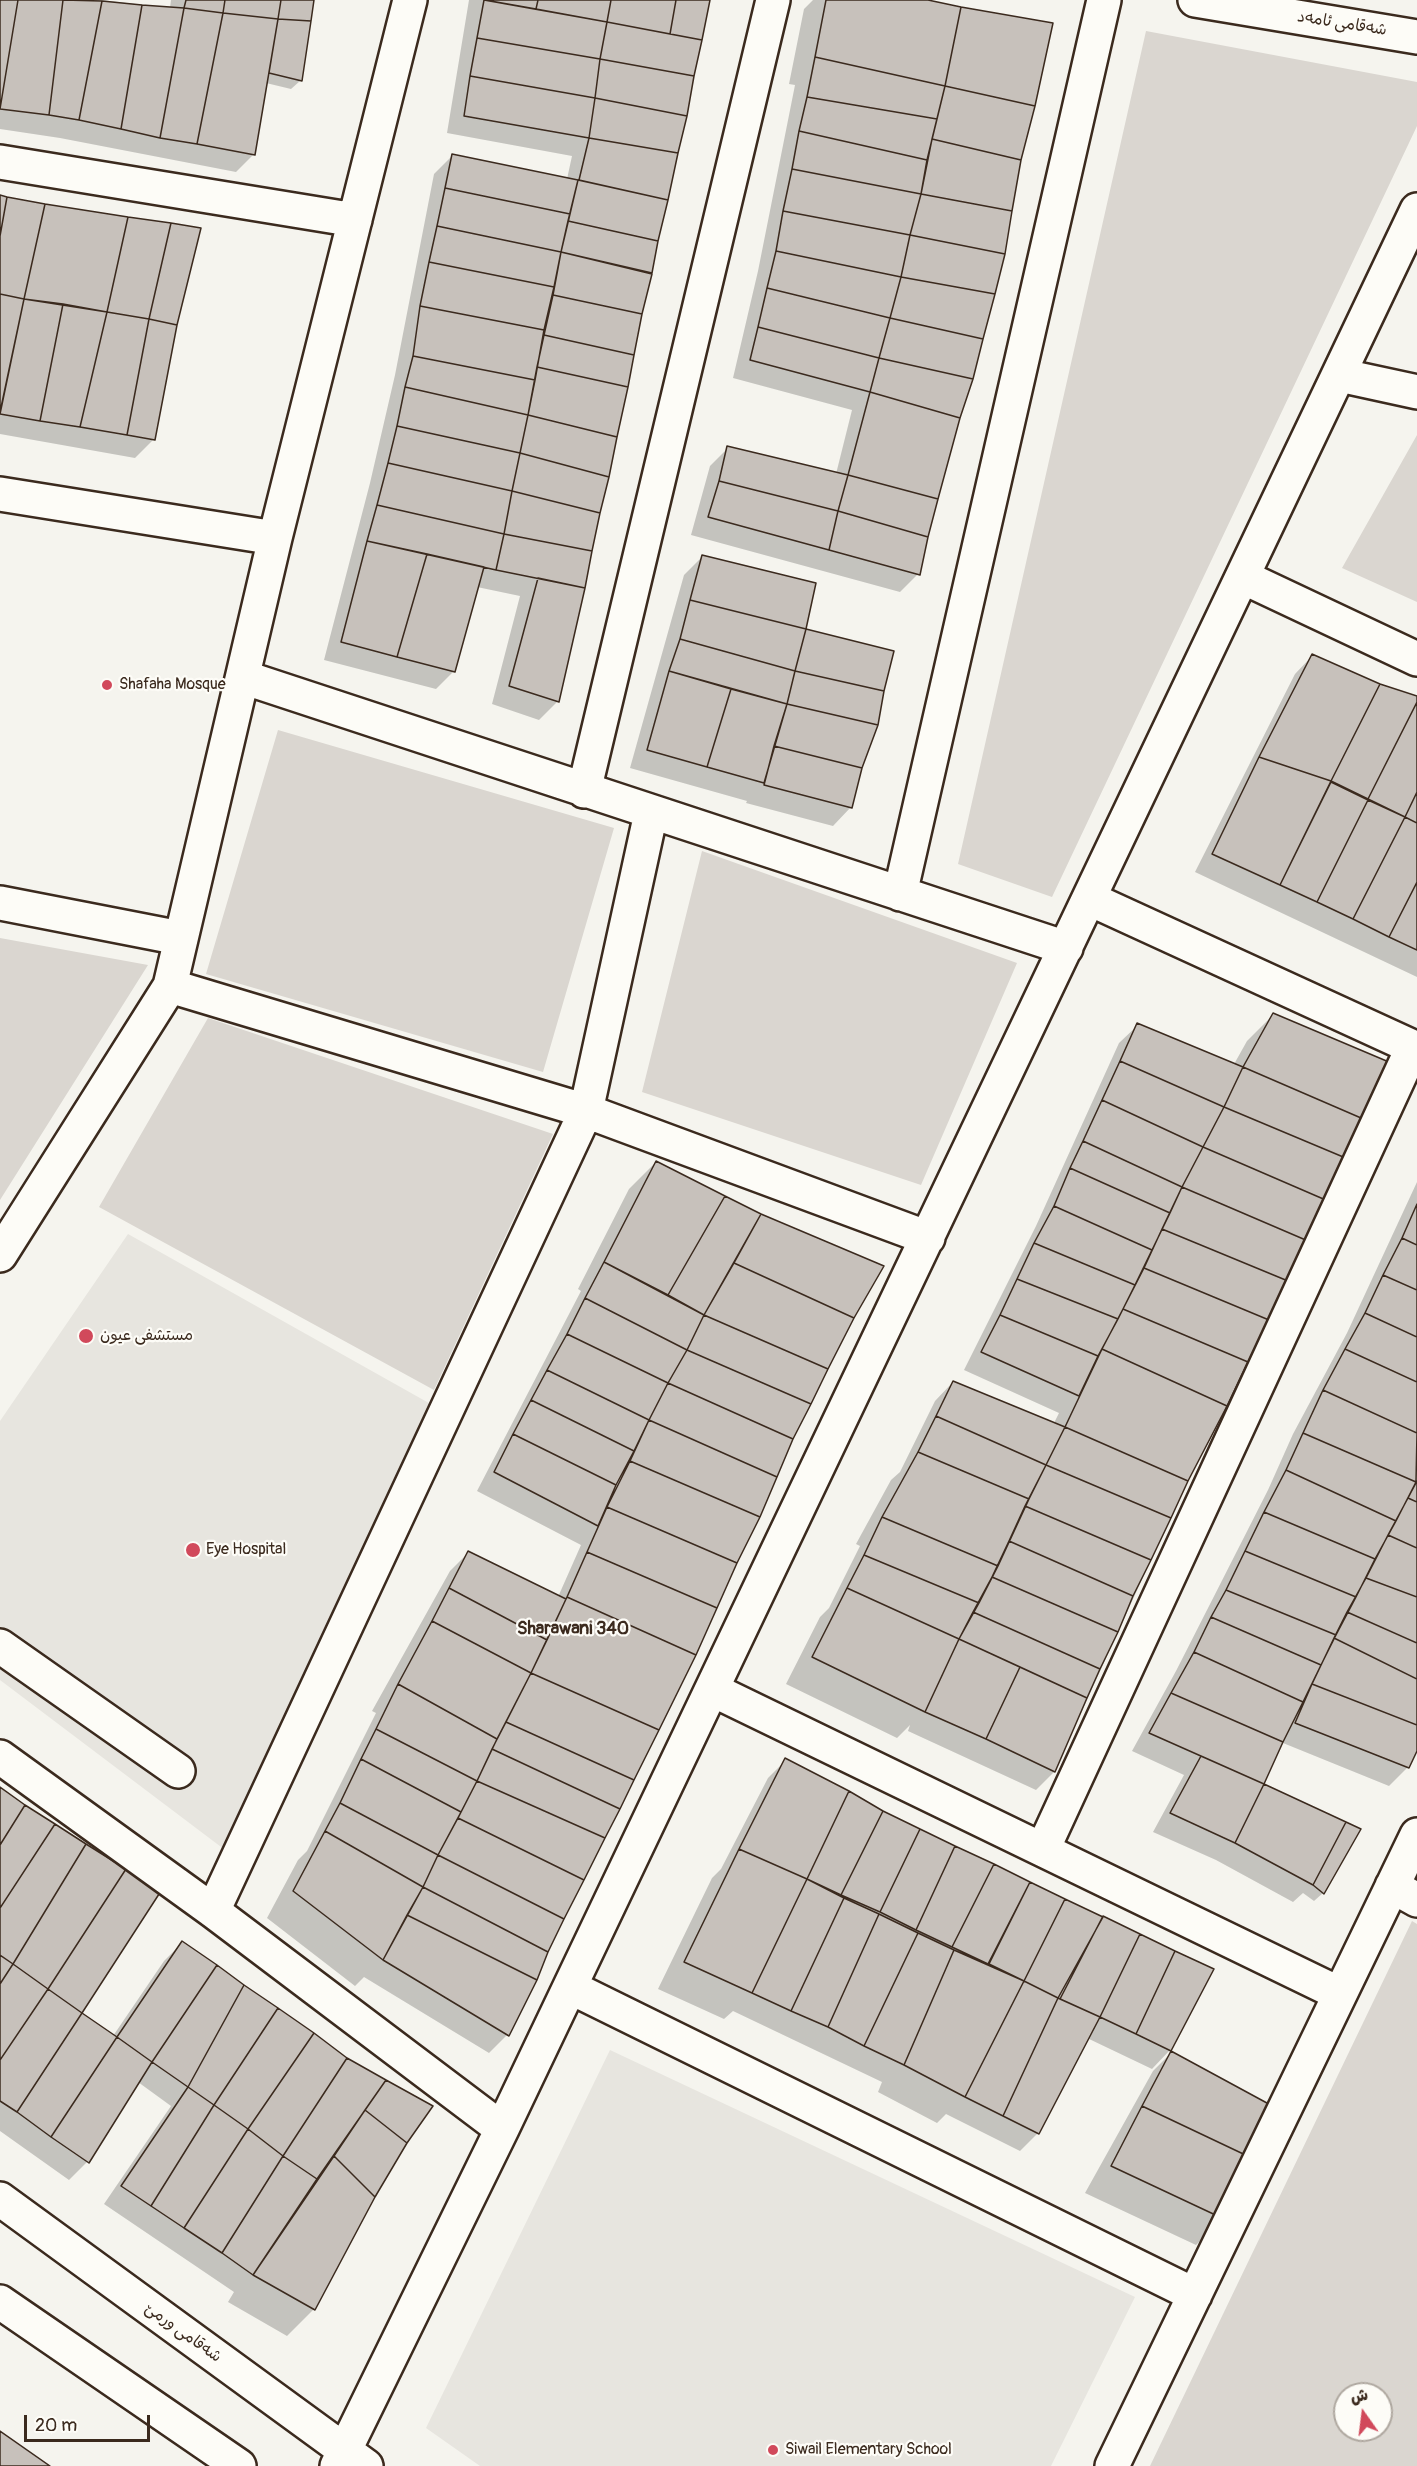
<!DOCTYPE html>
<html>
<head>
<meta charset="utf-8">
<style>
  body { margin:0 }
  #map { position:relative; width:1417px; height:2466px; overflow:hidden; background:#f5f4ee; font-family:Pangolin,"Playpen Sans Arabic",sans-serif }
  canvas { display:block }
  .north { position:absolute; left:1333px; top:2382px; width:60px; height:60px; box-sizing:border-box; background:#fdfcf7; border:2px solid #afa8a0; border-radius:50%; rotate:346deg; font-size:16px; font-weight:700; line-height:24px; text-align:center; color:#3b2a1e }
  .north::after { content:''; display:block; margin:auto; width:21px; height:27px; background:#d1495b; clip-path:polygon(50% 0,100% 100%,50% 72%,0 100%) }
  .scale { position:absolute; left:24px; top:2415px; width:126px; height:27px; box-sizing:border-box; border:3px solid #3b2a1e; border-top:0; padding-left:8px; font-size:18px; line-height:21px; white-space:nowrap; color:#3b2a1e; -webkit-text-stroke:4px #fdfcf7; paint-order:stroke }
</style>
</head>
<body>
<div id="map">
<canvas width="1417" height="2466"></canvas>
<div class="north">ش</div>
<div class="scale">20 m</div>
</div>
<script>
const ctx = document.querySelector('canvas').getContext('2d');
ctx.lineJoin = 'round';
function fill(path, color) { ctx.fillStyle = color; ctx.fill(path, 'evenodd'); }
function strokePath(path, color, width, dash) { ctx.strokeStyle = color; ctx.lineWidth = width; ctx.lineCap = dash ? 'butt' : 'round'; ctx.setLineDash(dash || []); ctx.stroke(path); }
function label(font, color, halo, rows, align = 'center') {
  ctx.font = font + ' Pangolin,"Playpen Sans Arabic",sans-serif'; ctx.lineWidth = 4.5; ctx.setLineDash([]); ctx.textBaseline = 'middle'; ctx.strokeStyle = halo; ctx.fillStyle = color; for (const [text, x, y, turn = 0] of rows) {
    ctx.save(); ctx.translate(x, y); ctx.rotate((+turn || 0) * Math.PI / 180); ctx.textAlign = isNaN(turn) ? turn : align; if (halo) ctx.strokeText(text, 0, 0); ctx.fillText(text, 0, 0); ctx.restore();
  }
}
fill(new Path2D(`
  M128,1234L452,1416L237,1859L0,1680V1421Z
  M610,2050L1135,2297L1051,2466H480L426,2428Z`), '#e7e5df');
fill(new Path2D(`
  M1146,31L1417,82V126L1052,897L958,864Z
  M1417,435V602L1342,568Z
  M278,730L614,828L543,1072L206,974Z
  M702,851L1017,963L921,1185L642,1092Z
  M0,938L148,965L0,1200Z
  M208,1018L553,1134L434,1390L99,1207Z
  M1412,1921L1417,1924V2466H1150ZM1345,2394H1381V2430H1345Z`), '#dad6d0');
fill(new Path2D(`
  M0,0H101L170,8L171,0H313L300,81L291,89L266,83L254,154L236,172L60,138L0,129Z
  M469,0H709L557,702L539,720L492,704L520,596L477,587L454,671L436,689L324,660L370,483L395,375L434,174L452,156L567,179L572,156L447,133Z
  M813,0H920L961,8L918,574L900,592L691,535L710,466L728,448L836,474L852,410L733,378L758,271L795,85L789,84L804,9Z
  M0,196L175,325L153,440L135,458L0,434Z
  M702,557L804,630L892,652L877,724L861,768L851,807L833,826L746,803L747,801L630,768L684,575Z
  M1313,655L1379,685L1417,698V977L1195,872L1295,674Z
  M1274,1014L1187,1481L1054,1772L1036,1790L908,1731L910,1725L897,1738L786,1684L820,1617L829,1608L860,1546L856,1544L891,1480L900,1472L935,1401L953,1382L1053,1425L1059,1413L964,1370L1036,1226L1119,1043L1138,1025L1233,1066L1247,1041Z
  M656,1162L760,1216L881,1267L852,1318L792,1439L694,1654L507,2035L489,2053L364,1977L355,1986L267,1918L298,1860L307,1851L376,1713L372,1711L450,1571L468,1553L558,1597L581,1545L477,1491L581,1291L578,1289L629,1189ZM624,1470L626,1471L613,1498L609,1496Z
  M1417,1182V1748L1408,1767L1389,1786L1283,1743L1262,1785L1323,1893L1314,1901L1303,1893L1293,1902L1216,1860L1153,1832L1184,1775L1132,1751L1176,1671L1268,1490L1293,1434L1347,1333Z
  M786,1760L882,1812L1212,1970L1170,2050L1152,2069L1087,2038L1038,2133L1020,2151L946,2114L937,2123L878,2092L882,2082L733,2011L724,2019L658,1989L712,1878L721,1869L768,1778Z
  M0,1789L80,2013L113,2036L164,1961L182,1943L346,2059L431,2106L374,2196L313,2310L287,2336L228,2302L234,2292L104,2204L171,2106L138,2082L87,2162L69,2180L0,2131Z
  M1171,2053L1223,2218L1196,2245L1085,2193L1153,2071Z`), '#0003');
const building = new Path2D(`
  M0,0H18L0,109Z
  M18,0H63L49,115L0,109Z
  M63,0L102,1L79,120L49,115Z
  M186,0H225L223,13L184,8Z
  M225,0H281L278,19L223,13Z
  M281,0H314L311,21L278,19Z
  M484,0L607,22L600,59L477,38Z
  M485,0H538L536,9Z
  M538,0H611L607,22L536,9Z
  M611,0H676L670,34L607,22Z
  M676,0H710L702,40L670,34Z
  M826,0H928L961,7L945,86L815,57Z
  M102,1L142,5L121,129L79,120Z
  M142,5L184,8L160,138L121,129Z
  M961,7L1053,23L1035,106L945,86Z
  M184,8L223,13L197,144L160,138Z
  M223,13L278,19L255,155L197,144Z
  M278,19L311,21L302,81L269,73Z
  M607,22L702,40L694,76L600,59Z
  M477,38L600,59L595,98L470,76Z
  M815,57L945,86L937,119L807,97Z
  M600,59L694,76L687,116L595,98Z
  M470,76L595,98L589,138L464,116Z
  M945,86L1035,106L1021,160L932,139Z
  M807,97L937,119L927,160L799,131Z
  M595,98L687,116L678,153L589,138Z
  M799,131L927,160L921,194L792,169Z
  M589,138L678,153L668,200L579,180Z
  M932,139L1021,160L1012,211L921,194Z
  M452,154L578,180L570,214L445,188Z
  M792,169L921,194L910,235L783,211Z
  M578,180L668,200L658,241L568,221Z
  M445,188L570,214L561,252L437,226Z
  M921,194L1012,211L1005,254L910,235Z
  M0,195L7,197L0,236Z
  M7,197L45,204L24,299L0,294V236Z
  M45,204L128,217L107,312L24,299Z
  M783,211L910,235L901,277L776,251Z
  M128,217L171,223L149,319L107,312Z
  M568,221L658,241L652,273L561,252Z
  M171,223L201,228L177,325L149,319Z
  M437,226L561,252L554,287L429,262Z
  M910,235L1005,254L995,294L901,277Z
  M776,251L901,277L890,318L767,288Z
  M561,252L652,274L642,314L553,295Z
  M429,262L554,287L544,330L420,306Z
  M901,277L995,294L983,339L890,318Z
  M767,288L890,318L879,358L758,327Z
  M0,294L24,299L0,412Z
  M553,295L642,314L634,355L544,335Z
  M24,299L63,304L40,421L0,414Z
  M63,304L107,312L80,427L40,421Z
  M420,306L544,330L535,380L413,356Z
  M107,312L149,319L127,435L80,427Z
  M890,318L983,339L973,379L879,358Z
  M149,319L177,325L155,440L127,435Z
  M758,327L879,358L870,392L750,360Z
  M544,335L634,355L628,387L537,367Z
  M413,356L535,380L528,415L405,387Z
  M879,358L973,379L960,418L870,392Z
  M537,367L628,387L617,437L528,415Z
  M405,387L528,415L520,453L397,426Z
  M870,392L960,418L938,499L848,475Z
  M528,415L617,437L609,477L520,453Z
  M397,426L520,453L512,491L388,463Z
  M727,446L848,475L838,511L719,481Z
  M520,453L609,477L600,513L512,491Z
  M388,463L512,491L504,534L377,505Z
  M848,475L938,499L928,537L838,511Z
  M719,481L838,511L829,550L708,517Z
  M512,491L600,513L592,551L504,534Z
  M377,505L504,534L496,570L367,541Z
  M838,511L928,537L920,575L829,550Z
  M504,534L592,551L585,588L496,570Z
  M367,541L427,554L397,657L341,642Z
  M427,554L484,567L455,672L397,657Z
  M702,555L816,583L806,629L690,600Z
  M538,578L585,588L559,702L509,686Z
  M690,600L806,629L795,671L680,639Z
  M806,629L894,651L884,691L795,671Z
  M680,639L795,671L787,704L669,671Z
  M1312,654L1380,684L1331,781L1259,757Z
  M669,671L731,689L707,767L647,750Z
  M795,671L884,691L878,725L787,704Z
  M1380,684L1417,696V702L1368,799L1331,781Z
  M731,689L787,704L764,783L707,767Z
  M1417,702V792L1405,817L1368,799Z
  M787,704L878,725L862,768L774,746Z
  M774,746L862,768L852,808L764,785Z
  M1259,757L1331,781L1280,885L1212,854Z
  M1331,782L1368,800L1317,902L1280,885Z
  M1417,792V823L1405,817Z
  M1368,800L1405,817L1353,919L1317,902Z
  M1405,817L1417,823V882L1389,937L1353,919Z
  M1417,882V950L1389,937Z
  M1273,1013L1396,1065L1368,1121L1243,1067Z
  M1137,1023L1243,1067L1224,1107L1120,1061Z
  M1120,1061L1224,1107L1203,1147L1102,1100Z
  M1243,1067L1368,1121L1348,1159L1224,1107Z
  M1102,1100L1203,1147L1182,1187L1083,1141Z
  M1224,1107L1348,1159L1328,1201L1203,1147Z
  M1083,1141L1182,1187L1170,1213L1070,1168Z
  M1203,1147L1328,1201L1308,1241L1182,1187Z
  M656,1161L725,1196L668,1295L604,1262Z
  M1070,1168L1170,1213L1152,1250L1054,1206Z
  M1182,1187L1308,1241L1288,1281L1162,1229Z
  M725,1196L761,1214L704,1315L668,1295Z
  M1417,1204V1245L1402,1238Z
  M1054,1206L1152,1250L1135,1285L1034,1243Z
  M761,1214L884,1266L854,1318L734,1263Z
  M1162,1229L1288,1281L1269,1320L1144,1268Z
  M1402,1238L1417,1245V1290L1383,1275Z
  M1034,1243L1135,1285L1118,1319L1017,1279Z
  M604,1262L704,1315L687,1350L585,1298Z
  M734,1263L854,1318L828,1369L704,1315Z
  M1144,1268L1269,1320L1248,1362L1123,1309Z
  M1383,1275L1417,1290V1337L1365,1313Z
  M1017,1279L1118,1319L1098,1356L1000,1315Z
  M585,1298L687,1350L668,1383L567,1334Z
  M1123,1309L1248,1362L1227,1406L1102,1349Z
  M1365,1313L1417,1337V1382L1345,1349Z
  M704,1315L828,1369L811,1404L687,1350Z
  M1000,1315L1098,1356L1079,1396L981,1352Z
  M567,1334L668,1383L649,1420L547,1370Z
  M1102,1349L1227,1406L1188,1481L1065,1427Z
  M1345,1349L1417,1382V1433L1323,1390Z
  M687,1350L811,1404L793,1439L668,1383Z
  M547,1370L649,1420L634,1451L531,1400Z
  M953,1381L1065,1427L1046,1465L936,1416Z
  M668,1383L793,1439L777,1477L649,1420Z
  M1323,1390L1417,1433L1416,1482L1303,1433Z
  M531,1400L634,1451L616,1485L513,1434Z
  M936,1416L1046,1465L1029,1499L918,1452Z
  M649,1420L777,1477L760,1517L630,1461Z
  M1065,1427L1188,1481L1171,1518L1046,1465Z
  M1303,1433L1416,1482L1396,1521L1286,1470Z
  M513,1434L616,1485L598,1526L494,1472Z
  M918,1452L1029,1499L998,1566L882,1517Z
  M630,1461L760,1517L737,1563L607,1507Z
  M1046,1465L1171,1518L1151,1560L1025,1506Z
  M1286,1470L1396,1521L1375,1559L1264,1512Z
  M1417,1481V1502L1408,1498Z
  M1408,1498L1417,1502V1548L1388,1535Z
  M1025,1506L1151,1560L1133,1596L1009,1541Z
  M607,1507L737,1563L717,1608L587,1552Z
  M1264,1512L1375,1559L1356,1597L1245,1551Z
  M882,1517L998,1566L979,1603L864,1555Z
  M1388,1535L1417,1548V1597L1366,1578Z
  M1009,1541L1133,1596L1118,1632L992,1577Z
  M468,1551L566,1599L547,1640L449,1588Z
  M1245,1551L1356,1597L1336,1635L1226,1590Z
  M587,1552L717,1608L696,1655L567,1597Z
  M864,1555L979,1603L959,1639L847,1588Z
  M992,1577L1118,1632L1100,1669L973,1612Z
  M1366,1578L1417,1597V1643L1347,1612Z
  M449,1588L547,1640L531,1673L432,1621Z
  M847,1588L959,1639L925,1712L812,1657Z
  M1226,1590L1336,1635L1321,1665L1211,1617Z
  M567,1597L696,1655L659,1730L531,1673Z
  M973,1612L1100,1669L1087,1698L959,1639Z
  M1347,1612L1417,1643V1679L1334,1638Z
  M1211,1617L1321,1665L1303,1702L1194,1652Z
  M432,1621L531,1673L497,1739L398,1684Z
  M1334,1638L1417,1679V1725L1312,1684Z
  M959,1639L1020,1667L986,1739L925,1712Z
  M1194,1652L1303,1702L1283,1742L1171,1693Z
  M1020,1667L1087,1698L1055,1772L986,1739Z
  M531,1673L659,1730L634,1780L506,1722Z
  M398,1684L497,1739L477,1781L376,1729Z
  M1312,1684L1417,1725V1751L1409,1768L1295,1723Z
  M1171,1693L1283,1742L1264,1784L1149,1733Z
  M506,1722L634,1780L620,1809L492,1749Z
  M376,1729L477,1781L461,1812L361,1759Z
  M492,1749L620,1809L605,1838L477,1781Z
  M1201,1756L1264,1784L1235,1843L1170,1813Z
  M785,1758L849,1791L807,1879L739,1849Z
  M361,1759L461,1812L438,1855L340,1803Z
  M477,1781L605,1838L584,1880L458,1818Z
  M1264,1784L1346,1822L1313,1885L1235,1843Z
  M0,1787L25,1805L0,1845Z
  M849,1791L883,1811L841,1895L807,1879Z
  M340,1803L438,1855L423,1887L325,1831Z
  M25,1805L55,1824L0,1908V1845Z
  M883,1811L920,1829L880,1912L841,1895Z
  M458,1818L584,1880L564,1919L438,1855Z
  M1346,1822L1361,1829L1324,1894L1313,1885Z
  M55,1824L86,1844L13,1964L0,1955V1908Z
  M920,1829L955,1846L916,1930L880,1912Z
  M325,1831L423,1887L383,1960L293,1891Z
  M86,1844L126,1869L48,1989L13,1964Z
  M955,1846L994,1864L952,1947L916,1930Z
  M739,1849L807,1879L752,1993L684,1962Z
  M438,1855L564,1919L548,1952L423,1887Z
  M994,1864L1030,1882L988,1964L952,1947Z
  M126,1869L161,1891L82,2013L48,1989Z
  M807,1879L844,1898L791,2011L752,1993Z
  M1030,1882L1065,1899L1024,1981L989,1964Z
  M423,1887L548,1952L537,1980L407,1915Z
  M844,1898L879,1914L828,2027L791,2011Z
  M1065,1899L1103,1917L1058,1998L1024,1981Z
  M879,1914L918,1933L864,2046L828,2027Z
  M407,1915L537,1980L509,2036L383,1960Z
  M1103,1916L1140,1934L1100,2017L1060,1999Z
  M918,1933L954,1950L904,2065L864,2046Z
  M1140,1934L1175,1951L1136,2034L1100,2017Z
  M182,1941L217,1965L152,2062L117,2037Z
  M954,1950L1024,1981L965,2097L904,2065Z
  M1175,1951L1214,1969L1171,2051L1136,2034Z
  M0,1955L13,1964L0,1984Z
  M13,1964L48,1989L0,2060V1984Z
  M217,1965L244,1985L188,2087L152,2062Z
  M1024,1981L1058,1998L1003,2116L965,2097Z
  M244,1985L278,2008L214,2105L188,2087Z
  M48,1989L82,2013L17,2112L0,2101V2060Z
  M1058,1998L1100,2017L1039,2134L1003,2116Z
  M278,2008L314,2033L248,2129L214,2105Z
  M82,2013L117,2037L51,2137L17,2112Z
  M314,2033L347,2058L283,2156L248,2129Z
  M117,2037L152,2062L89,2163L51,2137Z
  M1171,2051L1278,2109L1256,2160L1142,2106Z
  M347,2058L386,2080L317,2179L283,2156Z
  M386,2080L433,2106L407,2143L365,2110Z
  M188,2087L214,2105L151,2206L121,2186Z
  M214,2105L248,2129L184,2228L151,2206Z
  M1142,2106L1256,2160L1224,2219L1111,2166Z
  M365,2110L407,2143L375,2197L334,2156Z
  M248,2129L283,2156L222,2253L184,2228Z
  M283,2156L317,2179L253,2275L222,2253Z
  M334,2156L375,2197L315,2310L253,2275Z
  M0,2431L50,2466H0Z`);
fill(building, '#c7c1bb');
strokePath(building, '#3b2a1e', 1.5);
const minor = new Path2D(`
  M1195,0L1417,37
  M0,162L355,220
  M1339,375L1417,392
  M0,494L275,538
  M1243,577L1417,659
  M243,677L1066,948
  M584,791L773,0
  M900,894L1104,0
  M1090,899L1417,1049
  M0,903L180,938
  M170,986L586,1111L928,1238
  M0,1255L170,986L275,538L410,0
  M0,1646L178,1771
  M713,1690L1340,1994
  M0,1757L213,1911L502,2129
  M1043,1849L1413,1047
  M1392,1886L1417,1900
  M213,1911L586,1111L651,813
  M570,1987L1195,2295
  M0,2199L366,2466
  M0,2302L239,2466
  M337,2466L502,2129L1417,210
  M1112,2466L1417,1835`);
strokePath(minor, '#3b2a1e', 38);
strokePath(minor, '#fdfcf7', 33);
for (const [x, y, r, color] of [
  [107,685,6,"#d1495b"],
  [86,1336,8,"#d1495b"],
  [193,1550,8,"#d1495b"],
  [773,2450,6,"#d1495b"]
]) { const dot = new Path2D(); dot.arc(x, y, r, 0, 2 * Math.PI); ctx.fillStyle = color; ctx.fill(dot); strokePath(dot, '#fdfcf7', 2); }
label('16px', '#3b2a1e', '#fdfcf7', [
  ["شەقامی ئامەد",1342,24,9],
  ["شەقامی ورمێ",183,2333,36]
]);
label('16px', '#3b2a1e', '#fdfcf7', [
  ["Shafaha Mosque",119,685],
  ["مستشفى عيون",100,1336],
  ["Eye Hospital",206,1550],
  ["Siwail Elementary School",785,2450]
], 'left');
label('bold 18px', '#3b2a1e', '#fdfcf7', [
  ["Sharawani 340",573,1629]
]);
</script>
</body>
</html>
